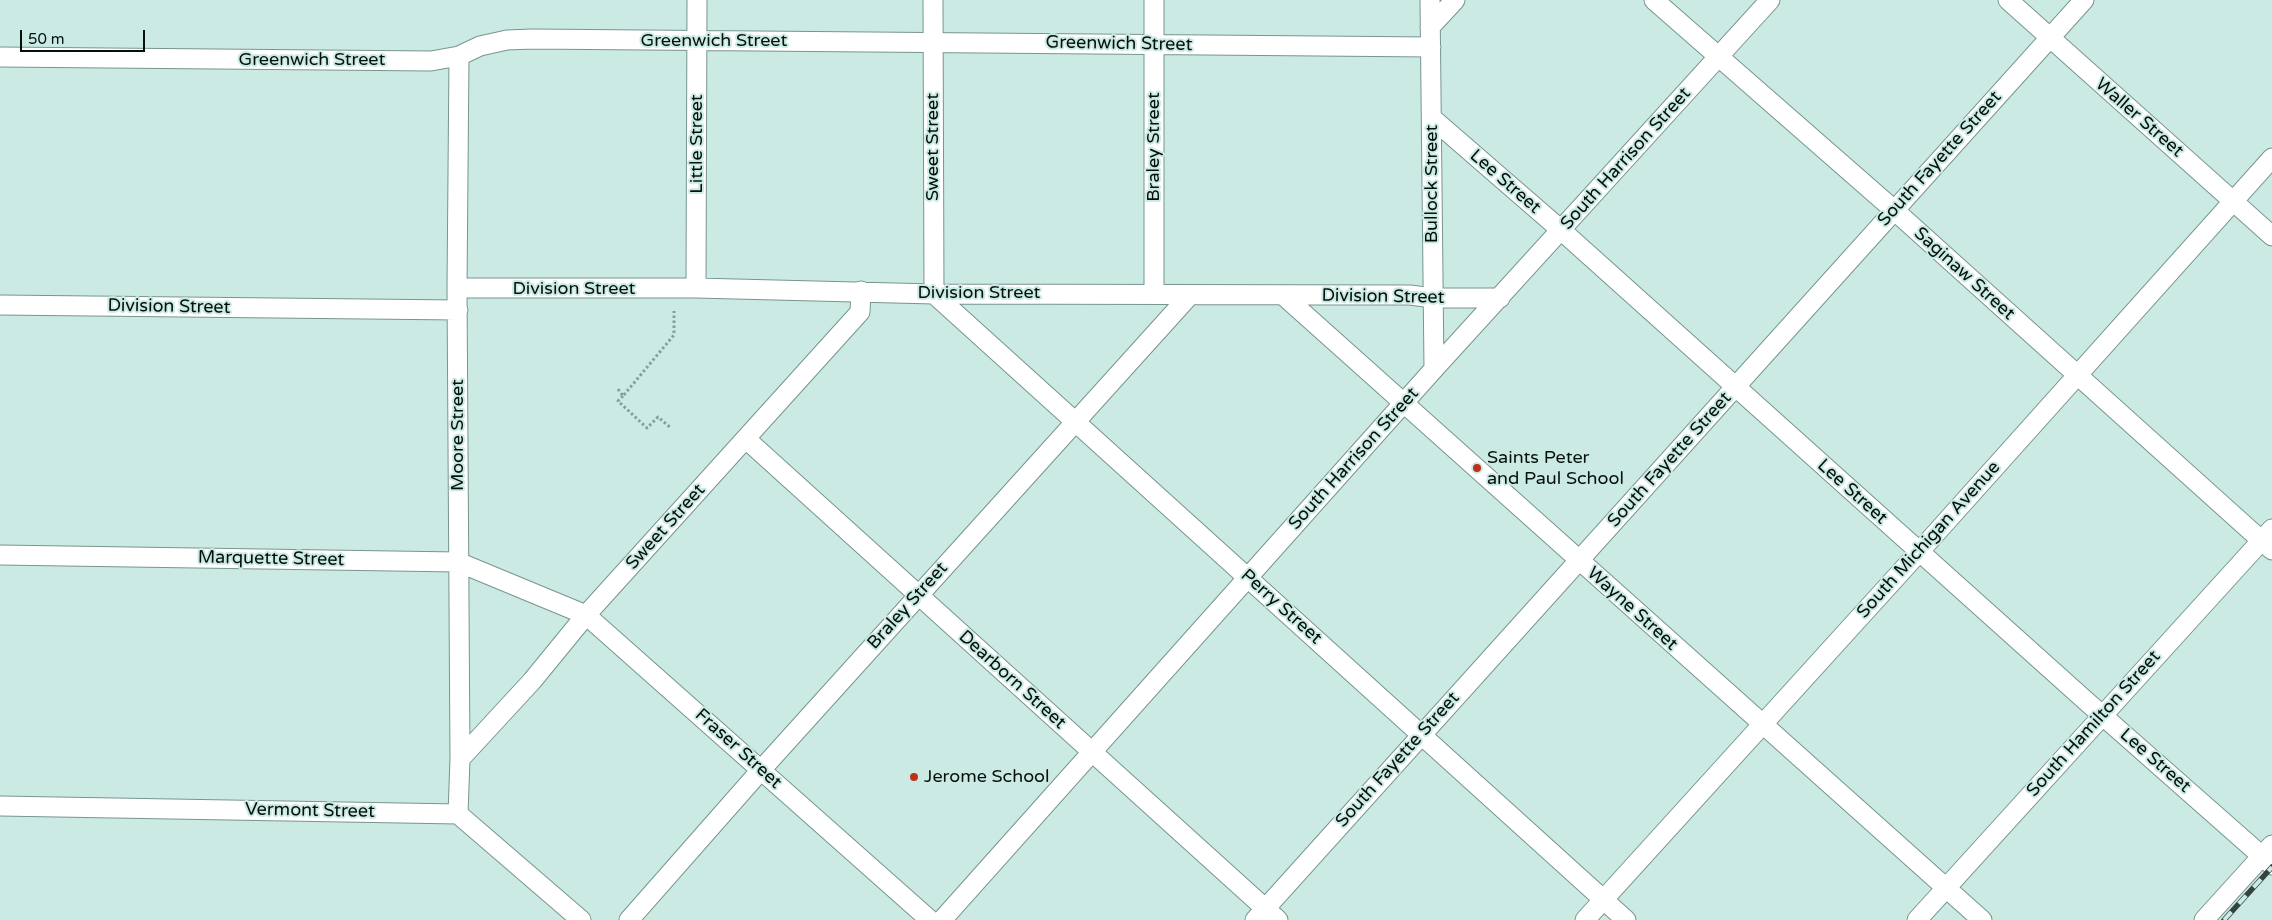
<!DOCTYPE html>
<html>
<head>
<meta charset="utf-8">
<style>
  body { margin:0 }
  #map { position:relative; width:2272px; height:920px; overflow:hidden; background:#cbeae4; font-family:"Varela Round",sans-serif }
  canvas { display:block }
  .scale { position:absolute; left:20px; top:30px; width:125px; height:22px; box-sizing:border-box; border:2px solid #050f0d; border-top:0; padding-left:6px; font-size:15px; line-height:18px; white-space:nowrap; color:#050f0d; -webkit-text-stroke:4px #cbeae4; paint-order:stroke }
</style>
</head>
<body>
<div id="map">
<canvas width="2272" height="920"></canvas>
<div class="scale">50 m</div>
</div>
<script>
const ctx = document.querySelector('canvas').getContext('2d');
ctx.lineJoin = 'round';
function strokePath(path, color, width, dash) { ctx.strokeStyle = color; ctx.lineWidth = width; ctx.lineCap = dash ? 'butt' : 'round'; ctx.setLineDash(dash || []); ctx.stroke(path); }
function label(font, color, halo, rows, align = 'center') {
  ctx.font = font + ' "Varela Round",sans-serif'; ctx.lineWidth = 4; ctx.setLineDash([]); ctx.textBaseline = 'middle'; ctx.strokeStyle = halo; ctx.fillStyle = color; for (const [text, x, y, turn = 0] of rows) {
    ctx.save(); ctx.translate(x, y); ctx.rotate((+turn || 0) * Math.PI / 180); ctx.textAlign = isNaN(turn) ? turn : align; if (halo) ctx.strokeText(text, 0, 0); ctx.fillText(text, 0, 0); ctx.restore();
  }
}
const minor = new Path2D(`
  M933,0L934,294L1626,920
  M1430,0L1434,369
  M1654,0L1894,210L2272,550
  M2008,0L2272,236
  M1430,27L1455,0
  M0,57L431,61L459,56L480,46L507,40L532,39L1431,47
  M1433,119L1561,230L2086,701L2272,865
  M457,288H696L934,294L1410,295L1433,298H1500
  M696,288L697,0
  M1154,294V0
  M1284,296L1982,920
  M0,305L458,310
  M746,439L1278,920
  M0,555L458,562L586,615L930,920
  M460,759L532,681L586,615L860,312L861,291
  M0,806L458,814L581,920
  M458,814L460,759L457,288L459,56
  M629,920L761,770L1190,295
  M942,920L1434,369L1770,0
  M1255,920L2084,0
  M1585,920L1919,552L2272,158
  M1917,920L2272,529
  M2204,920L2272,845`);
strokePath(minor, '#78958f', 21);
strokePath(new Path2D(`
  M618,389L623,396L674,335V311
  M623,396L618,401L647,428L658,417L671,428`), '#869e99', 3, [2.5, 2.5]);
strokePath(minor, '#fff', 19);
const rail = new Path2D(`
  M2224,920L2272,867`);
strokePath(rail, '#354441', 5.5);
strokePath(rail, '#cbeae4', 4, [11]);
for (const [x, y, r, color] of [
  [1477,468,5,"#bc3118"],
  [914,777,5,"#bc3118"]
]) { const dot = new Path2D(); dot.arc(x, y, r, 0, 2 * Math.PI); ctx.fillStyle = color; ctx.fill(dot); strokePath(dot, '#cbeae4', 2); }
label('18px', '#050f0d', '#cbeae4', [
  ["Greenwich Street",714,41],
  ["Greenwich Street",1119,44,1],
  ["Greenwich Street",312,60],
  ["Waller Street",2139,118,41],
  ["Little Street",697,144,-90],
  ["Sweet Street",933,147,-90],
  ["Braley Street",1154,147,-90],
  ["South Harrison Street",1626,159,-48],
  ["South Fayette Street",1940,159,-48],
  ["Lee Street",1505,182,41],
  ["Bullock Street",1432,184,-90],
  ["Saginaw Street",1964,274,42],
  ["Division Street",574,289],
  ["Division Street",979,293],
  ["Division Street",1383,297,1],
  ["Division Street",169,307,1],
  ["Moore Street",458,435,-90],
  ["South Harrison Street",1354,459,-48],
  ["South Fayette Street",1670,460,-48],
  ["Lee Street",1852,492,42],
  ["Sweet Street",666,527,-48],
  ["South Michigan Avenue",1929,540,-48],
  ["Marquette Street",271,559,1],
  ["Braley Street",908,606,-48],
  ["Perry Street",1281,607,42],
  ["Wayne Street",1632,609,42],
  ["Dearborn Street",1012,680,42],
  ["South Hamilton Street",2094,724,-48],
  ["Fraser Street",738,749,42],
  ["South Fayette Street",1398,760,-48],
  ["Lee Street",2155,761,41],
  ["Vermont Street",310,811,1]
]);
label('18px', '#050f0d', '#cbeae4', [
  ["Saints Peter",1487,458],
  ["and Paul School",1487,479],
  ["Jerome School",924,777]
], 'left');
</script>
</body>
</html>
